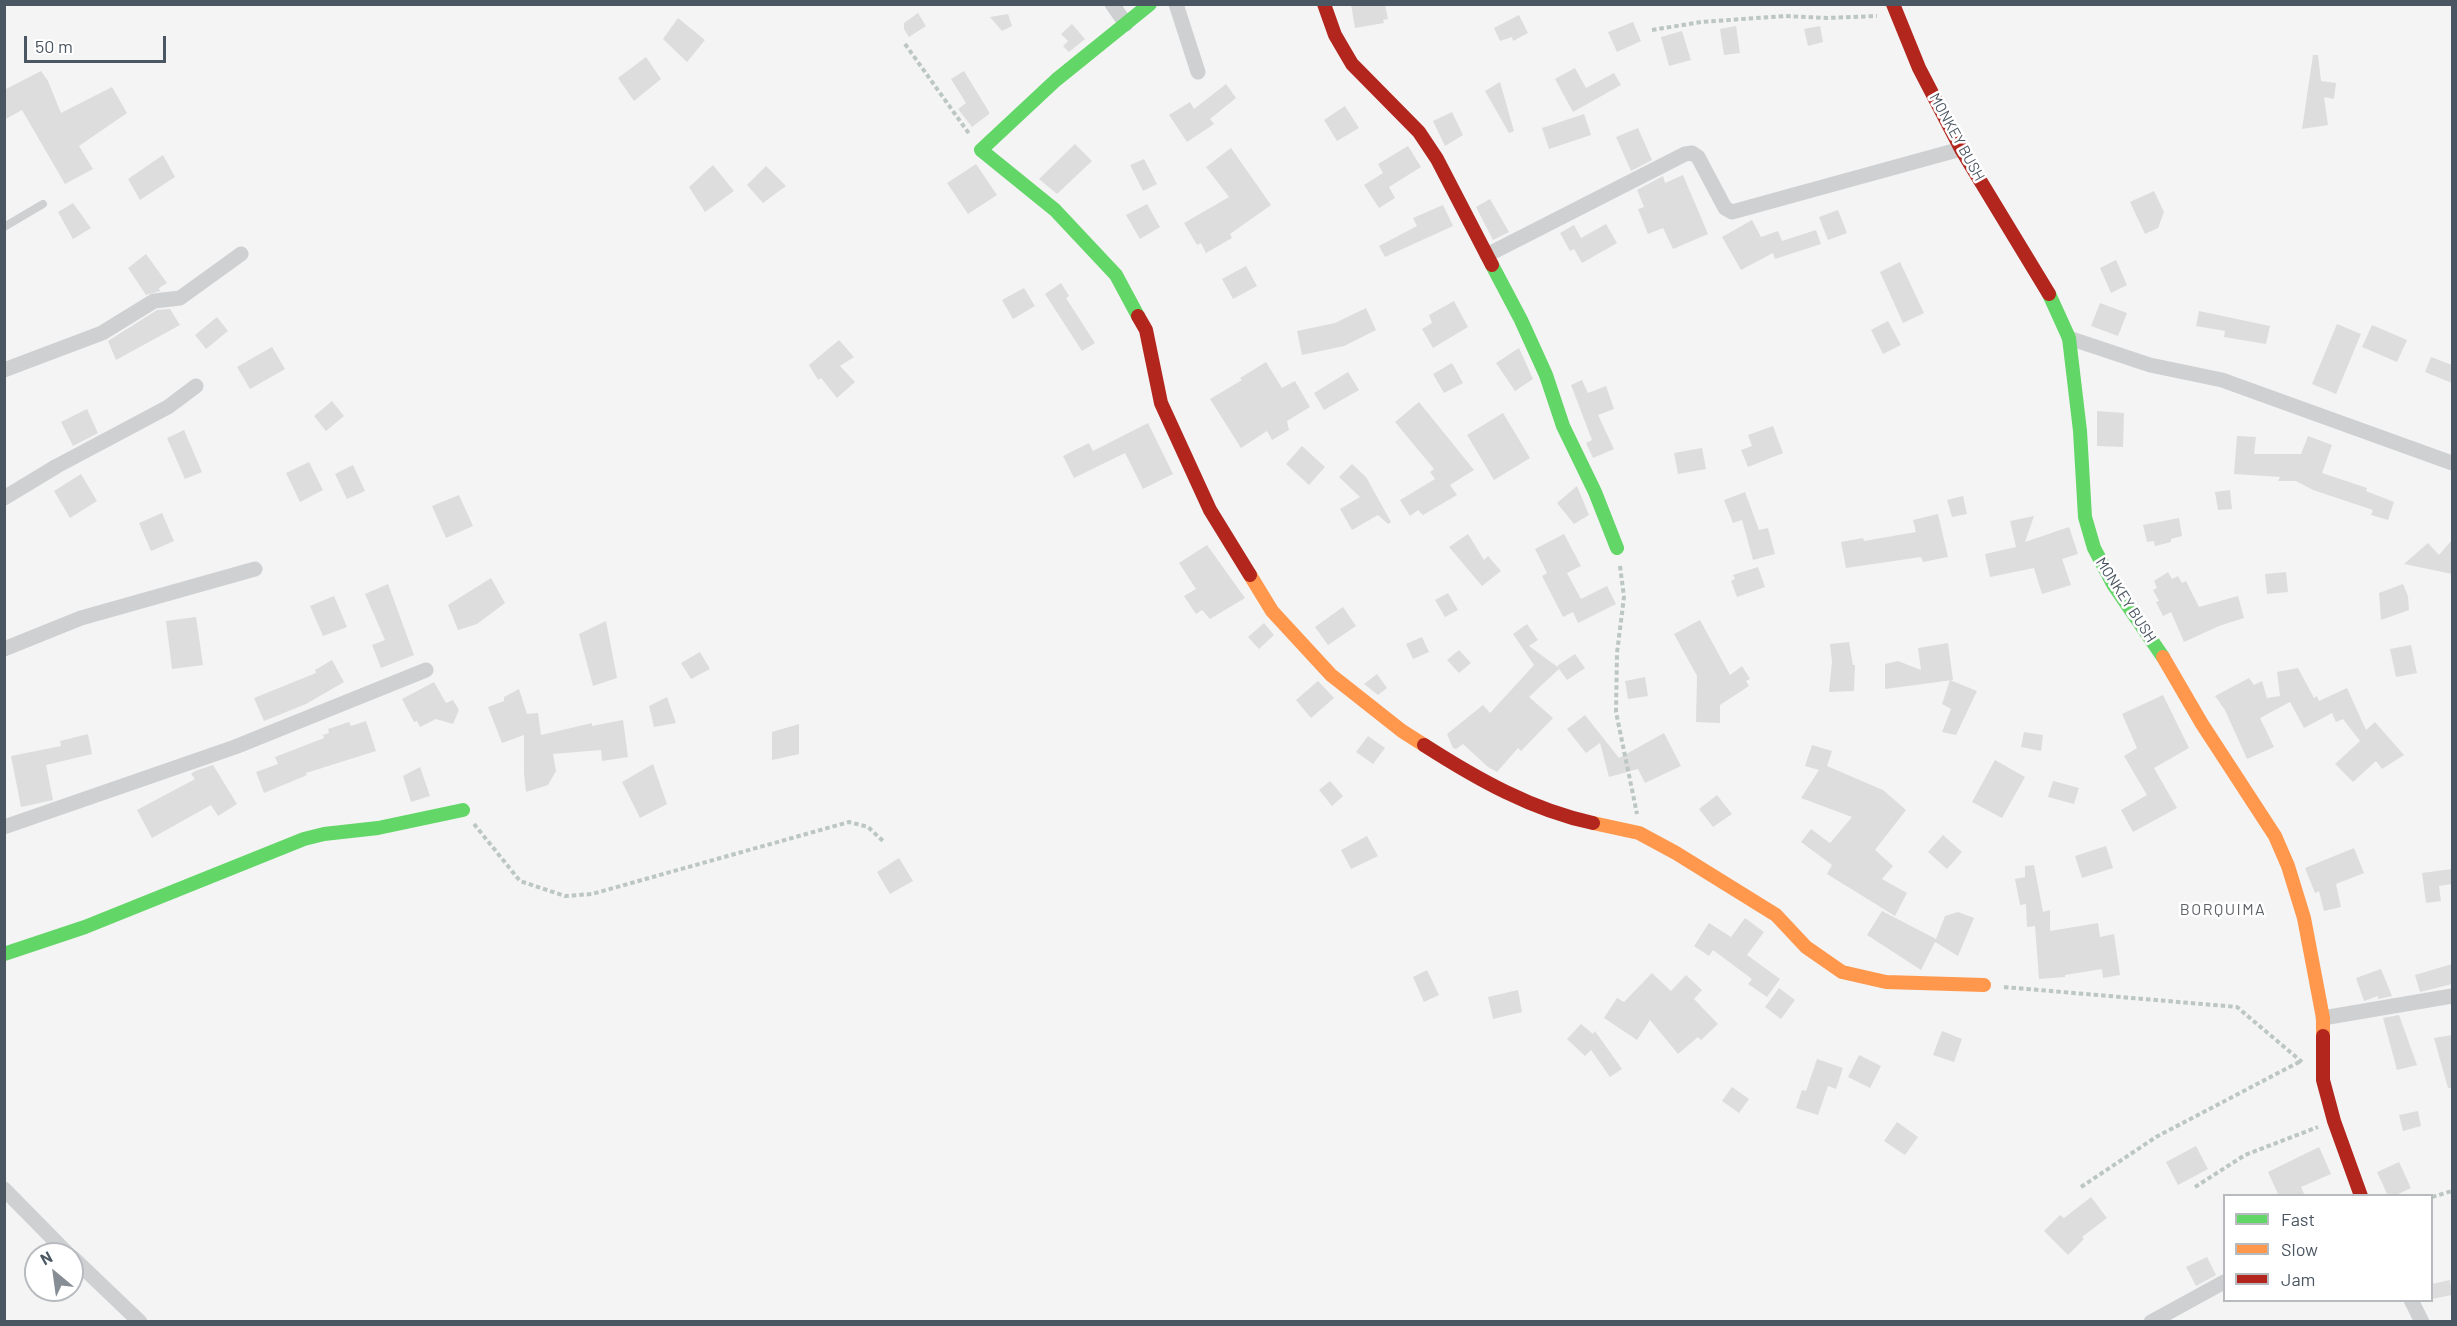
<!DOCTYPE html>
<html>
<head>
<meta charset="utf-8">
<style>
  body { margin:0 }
  #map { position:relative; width:2457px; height:1326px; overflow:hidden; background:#f4f4f4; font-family:Barlow,sans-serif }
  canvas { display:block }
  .frame { position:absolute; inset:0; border:6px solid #4a5661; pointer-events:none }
  .legend { position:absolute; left:2223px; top:1194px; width:210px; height:108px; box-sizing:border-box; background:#fff; border:2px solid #b7bbc0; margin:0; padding:8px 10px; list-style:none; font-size:18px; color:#4a5661 }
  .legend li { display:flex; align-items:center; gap:12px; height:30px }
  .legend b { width:30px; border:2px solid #b7bbc0 }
  .north { position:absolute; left:24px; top:1242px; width:60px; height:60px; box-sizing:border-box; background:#fff; border:2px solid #b7bbc0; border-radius:50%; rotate:331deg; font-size:16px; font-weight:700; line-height:24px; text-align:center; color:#4a5661 }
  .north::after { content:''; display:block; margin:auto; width:21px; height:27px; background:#868d94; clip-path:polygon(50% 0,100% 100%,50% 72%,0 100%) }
  .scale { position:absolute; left:24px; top:36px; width:142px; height:27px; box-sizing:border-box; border:3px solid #4a5661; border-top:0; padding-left:8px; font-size:18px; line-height:21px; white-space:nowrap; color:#4a5661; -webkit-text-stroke:4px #fff; paint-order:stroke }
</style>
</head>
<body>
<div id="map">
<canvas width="2457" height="1326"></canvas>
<div class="frame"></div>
<ul class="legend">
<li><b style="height:8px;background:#63d668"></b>Fast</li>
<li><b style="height:8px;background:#ff974d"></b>Slow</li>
<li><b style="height:8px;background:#b3261e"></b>Jam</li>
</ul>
<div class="north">N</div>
<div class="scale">50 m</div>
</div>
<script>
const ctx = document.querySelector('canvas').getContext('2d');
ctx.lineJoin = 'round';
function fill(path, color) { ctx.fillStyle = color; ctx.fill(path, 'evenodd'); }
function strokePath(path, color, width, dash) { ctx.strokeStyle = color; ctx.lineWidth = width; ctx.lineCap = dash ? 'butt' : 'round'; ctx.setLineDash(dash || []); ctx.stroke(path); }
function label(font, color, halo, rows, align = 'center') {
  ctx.font = font + ' Barlow,sans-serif'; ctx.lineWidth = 5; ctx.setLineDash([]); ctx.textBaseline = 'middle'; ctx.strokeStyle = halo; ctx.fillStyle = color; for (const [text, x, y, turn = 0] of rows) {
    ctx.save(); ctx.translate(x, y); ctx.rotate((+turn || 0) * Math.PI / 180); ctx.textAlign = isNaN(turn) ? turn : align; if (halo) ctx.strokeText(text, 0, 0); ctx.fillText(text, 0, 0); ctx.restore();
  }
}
fill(new Path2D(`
  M1351,4H1385L1388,19L1383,20L1384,23L1355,28Z
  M918,13L926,26L909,37L904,29V23Z
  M1008,14L1012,26L1002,31L990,17Z
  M1519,15L1528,33L1513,41L1512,37L1500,41L1494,28Z
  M678,18L705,40L687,62L663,39Z
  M1633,22L1641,41L1617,52L1608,32Z
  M1072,24L1085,39L1069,52L1063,46L1068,41L1061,34Z
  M1736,26L1740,53L1724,55L1720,29Z
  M1820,26L1823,42L1808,46L1804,29Z
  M1682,31L1691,60L1669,66L1661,37Z
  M2313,55H2318L2321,81L2336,83L2334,99L2324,97L2328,125L2302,129Z
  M646,57L661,79L634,101L618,78Z
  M1575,68L1586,88L1614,73L1621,85L1573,112L1555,79Z
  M41,71L48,81L61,113L112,87L127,113L79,146L93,169L65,184L22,110L4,120V90Z
  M964,71L989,112V114L972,127L958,109L966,103L951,79Z
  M1500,82L1514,131L1509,133L1485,91Z
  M1226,84L1236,98L1210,119L1214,124L1187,142L1169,115L1190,102L1194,109Z
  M1345,106L1359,128L1337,141L1324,120Z
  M1452,112L1463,135L1445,146L1433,121Z
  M1584,114L1591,135L1549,149L1542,128Z
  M1638,128L1652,160L1631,171L1616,137Z
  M1075,144L1092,161L1057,194L1039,179Z
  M1408,146L1421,167L1389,187L1395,198L1379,208L1364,185L1383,173L1378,164Z
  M1231,148L1271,205L1230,234L1232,238L1206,253L1201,243L1197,245L1184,223L1229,197L1206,167Z
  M163,155L175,177L140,200L128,179Z
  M1144,159L1157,184L1143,191L1130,165Z
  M976,164L997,195L968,214L947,183Z
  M713,165L734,191L705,212L689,187Z
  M766,166L786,186L763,203L747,185Z
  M1683,175L1708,234L1673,249L1663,228L1648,234L1638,209L1644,207L1637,190L1663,176L1665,183Z
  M2154,191L2164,212L2158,228L2145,234L2130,202Z
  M1490,199L1509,232L1493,240L1476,207Z
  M73,203L91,228L73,239L58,212Z
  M1147,204L1160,227L1140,239L1126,215Z
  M1443,205L1453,226L1385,257L1379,246L1417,226L1413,218Z
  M1838,210L1847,233L1828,240L1819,217Z
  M1752,220L1761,237L1778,231L1782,241L1816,230L1821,244L1775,259L1773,253L1741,270L1722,237Z
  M1606,224L1617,243L1582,263L1574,249L1570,251L1560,233L1574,225L1581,238Z
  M146,254L167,283L159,288L160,291L146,295L128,268Z
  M2116,260L2127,285L2111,293L2100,268Z
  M1900,262L1924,313L1903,323L1880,272Z
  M1246,266L1257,286L1233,299L1222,279Z
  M1061,283L1069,296L1066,298L1095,343L1082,351L1045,294Z
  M1024,288L1035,306L1013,319L1002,300Z
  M1454,301L1468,327L1433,348L1422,329L1432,323L1429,315Z
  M2100,303L2127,313L2118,336L2091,326Z
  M1366,308L1376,330L1344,346L1302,355L1297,331L1335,323Z
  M170,309L180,325L116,360L108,341L157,310Z
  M2199,311L2270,326L2266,344L2224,337L2225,331L2196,326Z
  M217,317L228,331L206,349L195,335Z
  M1888,321L1901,345L1883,354L1871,330Z
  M2337,324L2361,334L2336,394L2312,384Z
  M2372,325L2407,340L2397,362L2362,347Z
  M839,340L854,357L840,366L855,382L837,398L821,378L818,380L809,365Z
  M272,347L285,369L250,389L237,367Z
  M1519,348L1533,379L1515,391L1496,363Z
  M2431,357L2452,365V383L2425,372Z
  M1266,362L1282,388L1295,381L1310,407L1287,421L1289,430L1272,440L1267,431L1241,448L1210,399L1242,380L1240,378Z
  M1452,363L1463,383L1444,393L1433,374Z
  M1348,372L1359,390L1324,410L1314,393Z
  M1582,380L1588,393L1606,386L1614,409L1598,415L1614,449L1593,458L1586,443L1592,440L1571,385Z
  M332,401L344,416L326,431L314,416Z
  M1419,402L1474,470L1450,485L1457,495L1423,515L1418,510L1410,516L1400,500L1435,479L1430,472L1434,469L1395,422Z
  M87,409L98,433L73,446L61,422Z
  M2097,411L2124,413L2123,447L2097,446Z
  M1503,413L1530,458L1494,480L1467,435Z
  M1148,423L1173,474L1143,489L1125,453L1074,478L1063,456L1089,443L1093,451Z
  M1773,426L1783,453L1748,467L1741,450L1752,446L1748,435Z
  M184,430L202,472L185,479L167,438Z
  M2237,436L2256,437L2254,454H2301L2308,436L2332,445L2322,473L2367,488L2366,491L2394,502L2388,520L2371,515L2373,510L2313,490L2296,481H2278L2280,477L2234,474Z
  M1302,446L1325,467L1309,485L1286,464Z
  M1702,448L1706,469L1678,474L1674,453Z
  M309,462L323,490L300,502L286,473Z
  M1352,464L1366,477L1391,522L1388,524L1378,515L1352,530L1340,509L1360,497L1339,477Z
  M353,465L365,491L347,499L335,474Z
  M81,474L97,501L70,518L54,491Z
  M1577,486L1589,515L1574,524L1557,503Z
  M2230,490L2232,509L2218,510L2215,492Z
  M1745,492L1759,530L1768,528L1775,554L1753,560L1742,520L1733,523L1724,500Z
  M459,495L473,526L446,538L432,506Z
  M1963,496L1967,514L1952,517L1947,500Z
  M162,513L174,541L151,551L139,523Z
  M1938,514L1948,557L1923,562L1921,557L1846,568L1841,542L1863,538L1864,541L1916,532L1913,520Z
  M2034,516L2025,542L2069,527L2078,554L2062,559L2071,585L2042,594L2034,568L1990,577L1985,554L2016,547L2010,521Z
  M2179,518L2182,536L2171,539V542L2155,546L2154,541L2147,542L2143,525Z
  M1468,534L1484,560L1488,556L1501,571L1482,586L1449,547Z
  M1564,534L1581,566L1567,573L1581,599L1607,586L1616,604L1578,623L1573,612L1563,617L1542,576L1547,573L1535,549Z
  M2452,540V574L2404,564L2428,543L2439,555Z
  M1207,545L1245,598L1210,619L1202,610L1196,614L1184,596L1196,589L1179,563Z
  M1758,567L1765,587L1737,597L1731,581L1735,579L1733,575Z
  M2168,572L2172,579L2178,576L2182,583L2186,581L2199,607L2238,596L2244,618L2219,626L2184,642L2171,612L2163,616L2156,602L2159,601L2153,590L2157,588L2154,581Z
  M2286,572L2288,592L2267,594L2265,574Z
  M491,578L505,603L477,624L458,630L448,605Z
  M388,584L414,655L381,668L372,645L385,640L365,594Z
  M2403,584L2408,596L2409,610L2381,620L2379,593Z
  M1448,593L1458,610L1445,617L1435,600Z
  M334,596L347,627L323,636L310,606Z
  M1343,607L1356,626L1328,645L1315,627Z
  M196,617L203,665L172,669L166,621Z
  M1700,620L1730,675L1742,666L1750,679L1746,681L1749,686L1720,705V723L1696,722L1697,676L1674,634Z
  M606,621L617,678L593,686L579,634Z
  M1264,623L1274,635L1259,649L1248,637Z
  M1527,624L1538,640L1529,646L1559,668L1557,666L1575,654L1585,668L1567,680L1559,669L1529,697L1553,718L1521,751L1518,748L1497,772L1488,767L1463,744L1456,749L1453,748L1447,734L1483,705L1490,713L1534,665L1513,634Z
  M1422,637L1429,652L1413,659L1406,644Z
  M1849,642L1853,665H1855L1854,691L1829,692L1832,662L1830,644Z
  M1948,643L1953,680L1885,689V664L1898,661L1921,670L1918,648Z
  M2411,645L2417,673L2396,677L2390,649Z
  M1459,650L1471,663L1459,673L1447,660Z
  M700,652L710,669L691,679L681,663Z
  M332,660L344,682L306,704L264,721L254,698L316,673L315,670Z
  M2298,668L2314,698L2317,696L2319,701L2347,688L2366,730L2375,722L2404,755L2382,769L2376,761L2353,782L2335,764L2360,741L2343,719L2336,722L2332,713L2304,728L2290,702L2260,718L2274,747L2247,759L2225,710L2215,696L2249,678L2254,685L2262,681L2267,698L2280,696L2277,672Z
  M1377,674L1387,688L1378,695L1364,684Z
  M1645,677L1648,696L1628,699L1625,681Z
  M1950,680L1977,691L1956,735L1942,732L1951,709L1942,704Z
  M1318,681L1334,698L1311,718L1296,700Z
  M434,682L446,703L453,700L459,710L453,724L436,719L420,727L417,721L414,722L402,699Z
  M519,689L527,714L538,713L541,735L592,723V726L623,720L628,757L602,761L601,750L553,754L556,771L548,785L526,792L524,773V735L502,743L488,707L504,701V697Z
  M2163,695L2189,748L2154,768L2177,808L2133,832L2121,810L2147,795L2124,756L2137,748L2122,714Z
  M667,697L676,723L654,727L649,706Z
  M1585,715L1619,758L1664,733L1681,766L1645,783L1638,769L1609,777L1600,743L1586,753L1567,729Z
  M366,721L376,751L306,773L307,775L264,793L256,772L278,764L275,757L324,738L323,735L329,733L328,729L349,722L351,726Z
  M799,724V754L772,760V732Z
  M2024,732L2043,735L2041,751L2021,747Z
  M88,734L92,754L46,765L53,800L21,807L11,756L61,746L60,741Z
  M1368,736L1385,748L1373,764L1356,752Z
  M1812,745L1832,751L1827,766L1883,790L1906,810L1875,850L1893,866L1882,879L1907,893L1895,916L1827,874L1832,865L1801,842L1811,829L1830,843L1852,817L1801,798L1819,770L1805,766Z
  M1995,760L2025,777L2002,818L1972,802Z
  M653,764L667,804L640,818L622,782Z
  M213,765L237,804L218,816L211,805L152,838L137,810L195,779L191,774L195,771Z
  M420,767L430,796L411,802L403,776Z
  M1330,781L1343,796L1332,806L1319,790Z
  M2053,781L2079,788L2074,804L2048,797Z
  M1717,795L1732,814L1713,827L1699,809Z
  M1943,835L1962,852L1947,869L1928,852Z
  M1367,836L1378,856L1351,869L1341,850Z
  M2106,846L2113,868L2082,878L2075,856Z
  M2354,848L2364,873L2336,884L2341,907L2324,911L2319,891L2315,893L2305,868Z
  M899,858L913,881L890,894L877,872Z
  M2034,865L2043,912L2050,910V931L2098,923L2100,937L2114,934L2120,975L2103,978L2102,969L2065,975V977L2039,979L2035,926L2027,927L2026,904L2020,905L2015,879L2025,877V866Z
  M2452,869V884L2439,886L2441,901L2426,903L2422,873Z
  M1882,911L1936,939L1945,916L1958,912L1974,918L1958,956L1935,942L1921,970L1867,935Z
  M1745,918L1764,932L1747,955L1780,979L1767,997L1748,984L1752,979L1713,950L1709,956L1694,946L1709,923L1731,937Z
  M2452,964V984L2420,992L2415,975Z
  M2381,969L2392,996L2378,999V996L2364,1001L2356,978Z
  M1427,970L1439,995L1424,1002L1413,977Z
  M1652,973L1671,991L1686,975L1702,990L1694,999L1718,1024L1701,1040L1698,1037L1678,1054L1650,1020L1637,1040L1604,1018L1617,998L1624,1002Z
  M1779,988L1795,1000L1781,1019L1765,1007Z
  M1518,990L1522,1012L1493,1019L1488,997Z
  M2399,1015L2417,1065L2397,1070L2383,1018Z
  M1581,1024L1593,1034L1595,1031L1622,1069L1610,1077L1591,1050L1585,1056L1567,1039Z
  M1942,1031L1962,1039L1954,1062L1933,1055Z
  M2452,1035V1088H2448L2434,1038Z
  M1859,1055L1881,1066L1870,1088L1848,1077Z
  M1817,1059L1843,1068L1836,1089L1828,1086L1818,1115L1796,1108L1802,1090L1806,1091Z
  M1732,1087L1749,1099L1739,1113L1722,1101Z
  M2418,1111L2421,1126L2403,1131L2399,1115Z
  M1897,1122L1918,1137L1905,1155L1884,1141Z
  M2196,1146L2208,1169L2178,1185L2166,1162Z
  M2319,1147L2331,1174L2301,1187L2305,1196H2279L2268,1172Z
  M2399,1162L2411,1188L2394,1196H2388L2377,1172Z
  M2091,1197L2107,1218L2082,1237L2084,1239L2068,1255L2044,1231L2060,1215L2064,1218Z
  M2207,1257L2216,1275L2196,1286L2186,1267Z
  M2450,1280L2452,1295L2432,1299V1284Z`), '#ddddde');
strokePath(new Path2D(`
  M1652,30L1701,22L1785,16L1827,18L1877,16
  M905,44L970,135
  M1620,566L1624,597L1617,653L1616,712L1637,814
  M474,824L520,881L565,896L592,894L849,822L868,827L883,841
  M2004,987L2237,1007L2302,1062
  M2081,1187L2156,1137L2301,1061
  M2195,1187L2245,1155L2318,1127
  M2432,1197L2452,1191`), '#bcc7c4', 4, [4.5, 3]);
strokePath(new Path2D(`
  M4,227L43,204`), '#ced0d2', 8);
strokePath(new Path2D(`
  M1112,4L1126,24
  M1176,4L1198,72
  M1487,255L1685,154L1692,153L1698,157L1725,208L1732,212L1961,149
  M2069,338L2150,365L2222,380L2452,463
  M4,370L102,333L154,301L180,298L241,254
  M4,498L57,466L168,407L196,386
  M4,649L81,618L255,569
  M4,827L235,747L426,670
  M2323,1018L2452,996
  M4,1189L68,1254
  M72,1257L140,1322
  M2411,1300L2422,1322
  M2151,1322L2224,1282`), '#ced0d2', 15);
strokePath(new Path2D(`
  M1492,265L1521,320L1546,375L1563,426L1595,492L1617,548
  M2049,294L2069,338L2080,431L2085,517L2094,548L2113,584L2163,657
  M1138,316L1116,275L1055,210L981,150L1056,80L1150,4
  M4,954L85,927L304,839L324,834L378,828L463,810`), '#63d668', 14);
strokePath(new Path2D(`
  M1250,575L1272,611L1331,675L1402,731L1424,745
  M2163,657L2202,724L2275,836L2288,866L2304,918L2323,1018V1036
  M1593,823L1639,833L1676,853L1776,915L1806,947L1842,972L1886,982L1984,985`), '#ff974d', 14);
strokePath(new Path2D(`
  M1324,4L1335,35L1352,64L1419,132L1437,159L1492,265
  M1893,4L1919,68L1961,149L2049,294
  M1138,316L1146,330L1161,403L1210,510L1250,575
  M1424,745C1477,779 1532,810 1593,823
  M2323,1036V1080L2334,1121L2361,1196`), '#b3261e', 14);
label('15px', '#4a5661', '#fff', [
  ["MONKEY BUSH",1957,137,61],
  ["MONKEY BUSH",2126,600,57]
]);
ctx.letterSpacing = '1.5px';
label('16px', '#5f6368', '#fff', [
  ["BORQUIMA",2223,910]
]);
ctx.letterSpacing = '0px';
</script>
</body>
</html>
